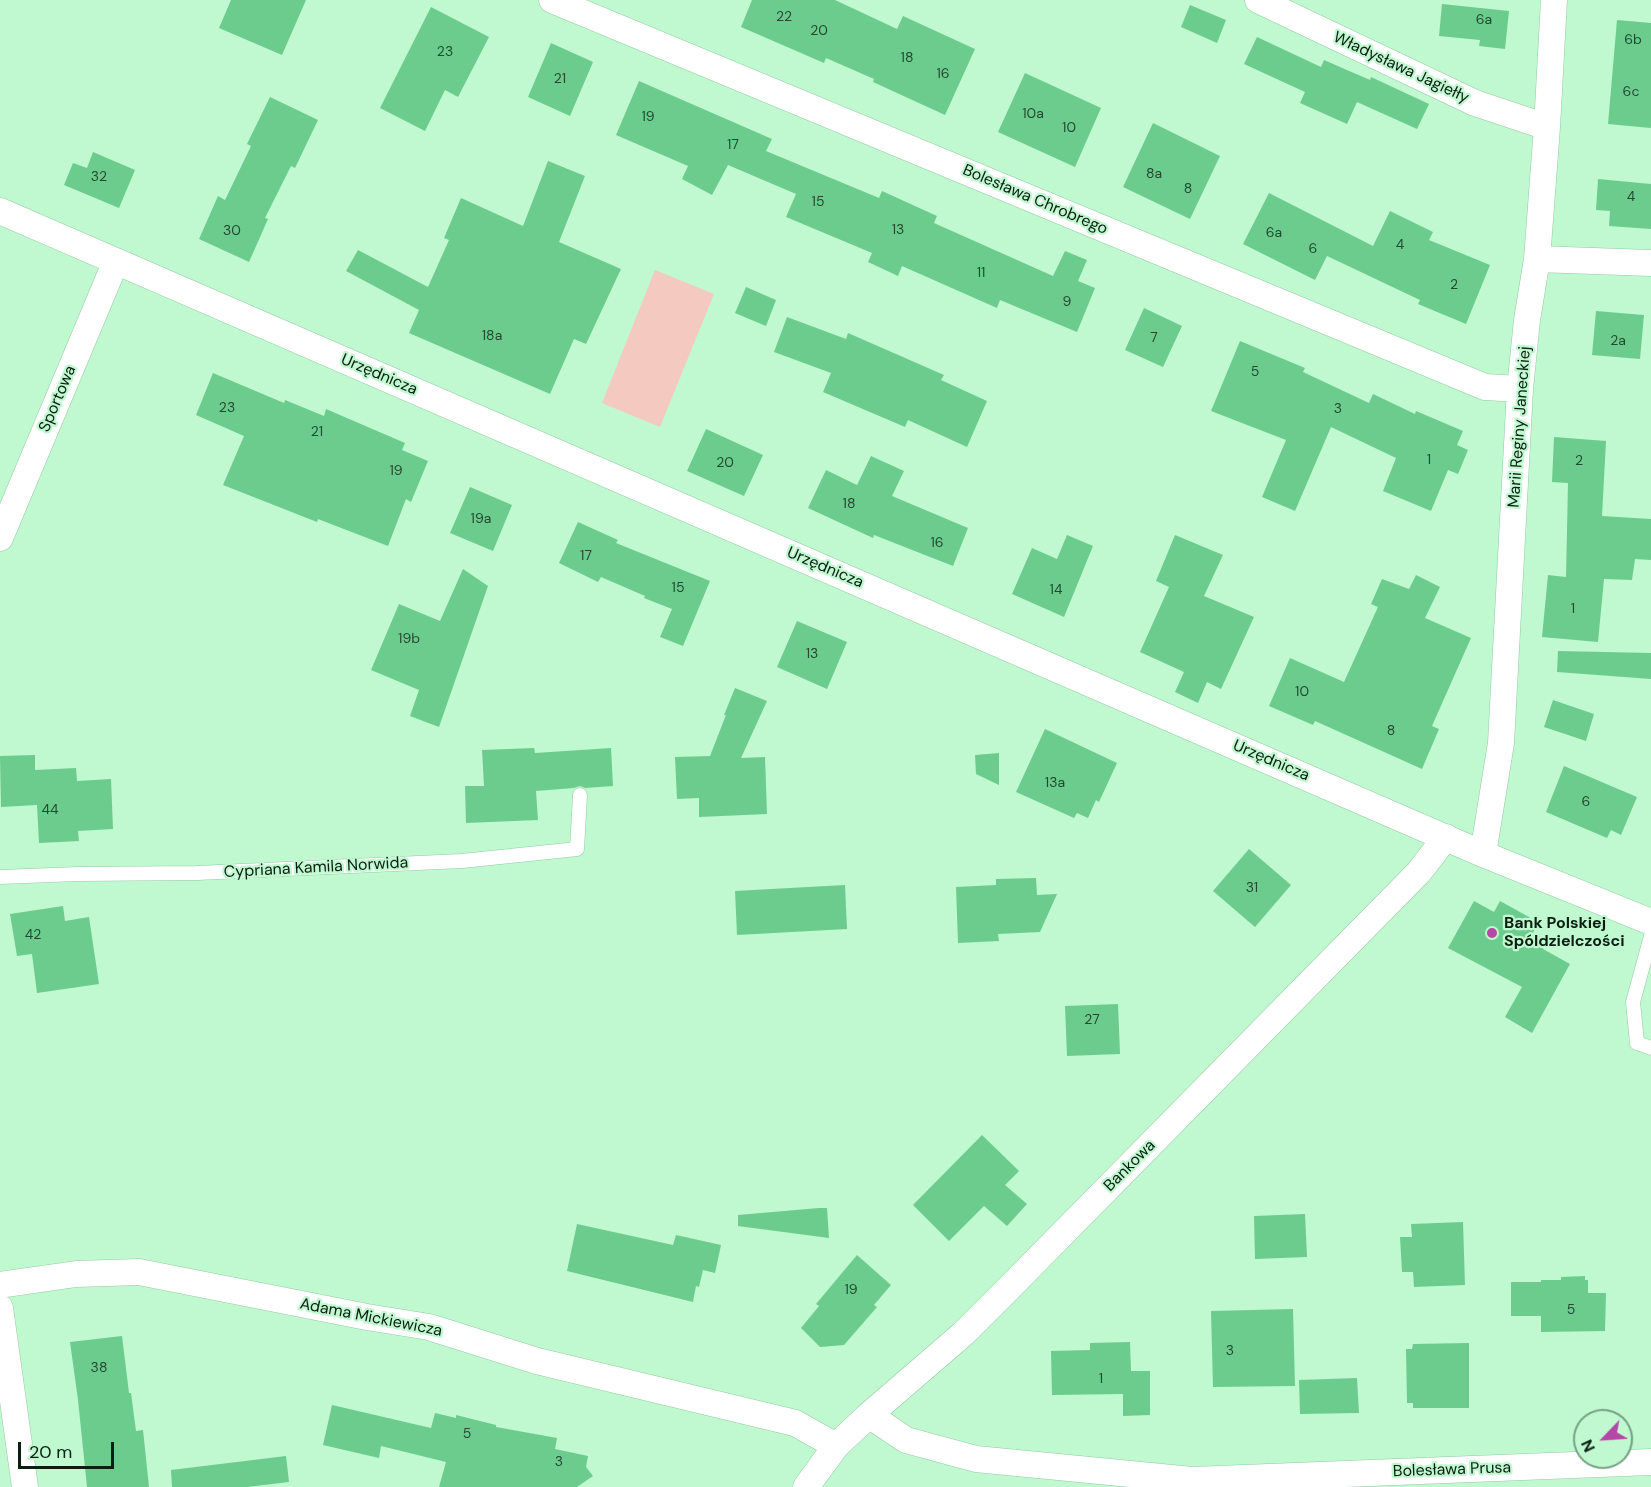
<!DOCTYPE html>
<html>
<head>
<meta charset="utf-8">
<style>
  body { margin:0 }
  #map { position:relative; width:1651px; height:1487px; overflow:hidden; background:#c0f8d0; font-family:"DM Sans",sans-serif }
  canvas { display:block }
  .north { position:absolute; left:1573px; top:1409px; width:60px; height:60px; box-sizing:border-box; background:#c0f8d0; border:2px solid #77a184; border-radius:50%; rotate:245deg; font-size:16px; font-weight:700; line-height:24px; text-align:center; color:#0a1f11 }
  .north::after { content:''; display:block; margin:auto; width:21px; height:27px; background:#b547a6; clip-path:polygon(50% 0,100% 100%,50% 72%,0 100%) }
  .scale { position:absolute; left:18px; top:1442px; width:96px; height:27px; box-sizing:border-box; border:3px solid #0a1f11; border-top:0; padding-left:8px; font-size:18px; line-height:21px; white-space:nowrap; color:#0a1f11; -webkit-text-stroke:4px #c0f8d0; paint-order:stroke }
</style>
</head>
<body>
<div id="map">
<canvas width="1651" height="1487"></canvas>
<div class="north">N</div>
<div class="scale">20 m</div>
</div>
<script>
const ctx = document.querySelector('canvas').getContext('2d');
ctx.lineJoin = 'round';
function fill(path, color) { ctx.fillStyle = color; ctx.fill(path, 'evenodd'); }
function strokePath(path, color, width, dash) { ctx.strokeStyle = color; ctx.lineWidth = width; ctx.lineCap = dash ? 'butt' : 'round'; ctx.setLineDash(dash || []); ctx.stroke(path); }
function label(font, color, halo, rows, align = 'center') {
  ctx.font = font + ' "DM Sans",sans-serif'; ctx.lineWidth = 4.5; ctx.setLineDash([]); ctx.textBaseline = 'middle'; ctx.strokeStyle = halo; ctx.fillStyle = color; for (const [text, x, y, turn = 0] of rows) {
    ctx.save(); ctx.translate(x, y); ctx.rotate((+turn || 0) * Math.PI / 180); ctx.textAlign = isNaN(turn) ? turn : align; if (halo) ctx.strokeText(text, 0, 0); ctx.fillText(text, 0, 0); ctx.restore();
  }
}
fill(new Path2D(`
  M655,270L714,294L660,427L602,403Z`), '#f4cac0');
fill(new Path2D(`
  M231,0H306L282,55L219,28Z
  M752,0H835L897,29L903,16L975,49L945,115L873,82L874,79L826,58L824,63L741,27Z
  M1442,4L1509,11L1505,49L1479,46L1480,40L1439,36Z
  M1190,5L1226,20L1217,43L1181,27Z
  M431,7L489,37L458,97L445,90L425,131L380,108Z
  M1617,20L1651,23V128L1608,124Z
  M1257,37L1321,67L1324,60L1370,80L1371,77L1429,104L1417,129L1357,102L1347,124L1300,103L1305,92L1244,64Z
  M551,43L593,62L570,116L528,97Z
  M1025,73L1101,108L1075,167L998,132Z
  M639,81L772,139L766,151L879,198L882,191L937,216L934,223L1053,276L1065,251L1087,260L1078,281L1095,288L1077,332L1000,300L997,308L902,266L898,276L868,262L872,253L786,217L796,194L728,165L712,195L682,179L688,166L616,135Z
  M270,97L318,120L295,168L291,166L265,218L268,219L249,262L199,239L218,196L225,200L251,146L247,144Z
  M1153,123L1220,156L1190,219L1123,187Z
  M93,152L135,170L119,208L64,185L73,163L87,168Z
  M548,161L585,176L559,242L621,269L586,344L574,339L550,394L409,333L419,310L346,271L358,250L428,287L449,240L444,238L461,198L523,226Z
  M1598,179L1651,184V229L1609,226L1610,211L1596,210Z
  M1269,193L1373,246L1390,211L1433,232L1429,240L1490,265L1466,324L1418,304L1420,300L1327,256L1315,280L1243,244Z
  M746,287L776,300L766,326L735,313Z
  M1144,308L1182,326L1163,367L1125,350Z
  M1596,311L1644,315L1640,359L1592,355Z
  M787,317L846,339L848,333L944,375L941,380L987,401L967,447L908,420L905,427L823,392L831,373L774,352Z
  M1240,341L1305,368L1303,372L1369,403L1373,394L1415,414L1416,411L1463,431L1457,445L1468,450L1458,474L1448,470L1431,511L1383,491L1396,458L1331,427L1295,511L1262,497L1286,440L1211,411Z
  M213,373L284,403L285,400L324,416L326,409L405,443L402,450L428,461L411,502L406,499L388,546L318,519L317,522L223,485L244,436L196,415Z
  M706,429L763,455L744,496L687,471Z
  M1554,437L1606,441L1602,516L1651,519V560L1635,559L1632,580L1604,579L1598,642L1542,637L1548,575L1566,577L1568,483L1552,482Z
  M871,456L904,471L892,496L968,528L953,566L874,535L873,538L808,508L826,470L857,485Z
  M470,487L512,505L493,551L450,533Z
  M578,522L618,540L616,543L710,581L683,646L660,637L672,609L644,598L645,596L601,577L598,582L559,563Z
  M1067,535L1093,546L1064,617L1012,594L1032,548L1057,559Z
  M1175,535L1223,555L1204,596L1254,617L1221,689L1207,682L1198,703L1175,692L1184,672L1140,652L1169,587L1156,581Z
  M463,569L488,586L439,727L410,716L419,690L371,670L399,604L440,621Z
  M1416,575L1440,587L1425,618L1471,638L1432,726L1439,729L1422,769L1315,721L1313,725L1269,706L1290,658L1344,682L1378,607L1371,604L1382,579L1409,589Z
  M797,621L847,642L827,689L777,667Z
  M1558,651L1651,653V679L1557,672Z
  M735,688L767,701L741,758L765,757L767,814L699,817V798L677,799L675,757L710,756L726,715H724Z
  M1553,700L1594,714L1586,741L1544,727Z
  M1045,729L1117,763L1099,802L1096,800L1088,818L1077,813L1074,818L1016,792Z
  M534,748L535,753L611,748L613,786L585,788L580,786L574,788L536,791L538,820L466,823L465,786H484L482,750Z
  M999,753V785L976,774L975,755Z
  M35,755V770L76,768L77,781L111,779L113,829L78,831L79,841L39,843L37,805L1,807L0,756Z
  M1564,766L1637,797L1621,835L1611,830L1607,838L1546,812Z
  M1249,849L1291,885L1255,927L1213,891Z
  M1036,878L1037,895L1057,894L1040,932L998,934L999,941L958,943L956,887L996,885V879Z
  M845,885L847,929L737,935L735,891Z
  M1474,901L1494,912L1500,901L1538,922L1533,933L1547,940L1543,949L1570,964L1532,1033L1505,1017L1522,987L1448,948Z
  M63,906L65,921L89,917L99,984L37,993L32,954L17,956L10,914Z
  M1118,1004L1120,1054L1067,1056L1065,1006Z
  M982,1135L1019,1171L1005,1185L1027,1204L1007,1226L984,1206L949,1241L913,1205Z
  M819,1208H827L829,1238L738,1226V1215Z
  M1305,1214L1307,1257L1255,1259L1254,1216Z
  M1463,1222L1465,1285L1414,1287L1413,1272H1402L1400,1237H1412L1411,1224Z
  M577,1224L673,1245L676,1235L721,1245L715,1273L703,1270L699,1287L696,1286L693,1302L567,1271Z
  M857,1255L891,1285L874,1305L877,1307L844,1345L820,1347L801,1328L819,1306L816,1304Z
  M1585,1276V1280H1588V1293H1606L1605,1331L1541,1332V1316H1511V1282H1541V1280H1561V1277Z
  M1293,1309L1295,1386L1213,1387L1211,1311Z
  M122,1336L129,1393H131L136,1431L143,1430L149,1487H87L78,1400L70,1342Z
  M1130,1342L1131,1371H1150V1415L1123,1416V1394L1052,1395L1051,1351L1090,1350V1343Z
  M1469,1343V1408H1413V1403H1407L1406,1349H1412L1413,1344Z
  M1357,1378L1359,1413L1300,1414L1299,1380Z
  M332,1405L431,1428L435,1413L456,1418V1415L496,1425V1427L557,1438L555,1449L588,1456L586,1467L593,1476L577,1487H439L446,1462L381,1446L379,1458L323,1445Z
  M286,1456L289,1482L247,1487H172L171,1470Z`), '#6ccc8d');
const service = new Path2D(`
  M0,877L78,874L197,873L462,861L577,849L580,795
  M1651,936L1633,1002L1637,1043L1651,1048`);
const minor = new Path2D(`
  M552,0L1485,387L1520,389
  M1258,0L1475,103L1547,127
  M0,211L1483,854L1651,922
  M1537,259L1651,263
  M0,538L116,261
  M1483,854L1501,743L1520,389L1527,320L1537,259L1547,127L1554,0
  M0,1285L76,1274L139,1272L367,1317L429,1327L537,1361L795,1423L836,1446
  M0,1308L25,1487
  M869,1415L906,1440L976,1459L1192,1480L1651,1462
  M806,1487L836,1446L869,1415L964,1333L1014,1283L1419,872L1446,837`);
strokePath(service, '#93caa3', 15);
strokePath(minor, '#93caa3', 27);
strokePath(service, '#fff', 14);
strokePath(minor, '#fff', 26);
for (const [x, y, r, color] of [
  [1492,933,6,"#b547a6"]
]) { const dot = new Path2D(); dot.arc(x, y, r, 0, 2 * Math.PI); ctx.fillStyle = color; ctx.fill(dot); strokePath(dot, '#c0f8d0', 2); }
label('14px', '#224a30', null, [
  ["22",784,17],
  ["6a",1484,20],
  ["20",819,31],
  ["6b",1633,40],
  ["23",445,52],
  ["18",907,58],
  ["16",943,74],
  ["21",560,79],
  ["6c",1631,92],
  ["10a",1033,114],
  ["19",648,117],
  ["10",1069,128],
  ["17",733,145],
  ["8a",1154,174],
  ["32",99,177],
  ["8",1188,189],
  ["4",1631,197],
  ["15",818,202],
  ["13",898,230],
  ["30",232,231],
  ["6a",1274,233],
  ["4",1400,245],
  ["6",1313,249],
  ["11",981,273],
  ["2",1454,285],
  ["9",1067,302],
  ["18a",492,336],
  ["7",1154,338],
  ["2a",1618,341],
  ["5",1255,372],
  ["23",227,408],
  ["3",1338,409],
  ["21",317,432],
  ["1",1429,460],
  ["2",1579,461],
  ["20",725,463],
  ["19",396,471],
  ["18",849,504],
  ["19a",481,519],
  ["16",937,543],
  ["17",586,556],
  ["15",678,588],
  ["14",1056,590],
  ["1",1573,609],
  ["19b",409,639],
  ["13",812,654],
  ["10",1302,692],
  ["8",1391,731],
  ["13a",1055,783],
  ["6",1586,802],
  ["44",50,810],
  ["31",1252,888],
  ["42",33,935],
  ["27",1092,1020],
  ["19",851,1290],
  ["5",1571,1310],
  ["3",1230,1351],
  ["38",99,1368],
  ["1",1101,1379],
  ["5",467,1434],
  ["3",559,1462]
]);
label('16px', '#0a1f11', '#c0f8d0', [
  ["Władysława Jagiełły",1401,68,25],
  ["Bolesława Chrobrego",1035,200,23],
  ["Urzędnicza",379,375,23],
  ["Sportowa",58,399,-67],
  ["Marii Reginy Janeckiej",1520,427,-86],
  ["Urzędnicza",825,568,23],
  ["Urzędnicza",1271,761,23],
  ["Cypriana Kamila Norwida",316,868,-3],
  ["Bankowa",1130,1166,-45],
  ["Adama Mickiewicza",371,1318,11],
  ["Bolesława Prusa",1452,1470,-2]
]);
label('bold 16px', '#0a1f11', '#c0f8d0', [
  ["Bank Polskiej",1504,924],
  ["Spóldzielczości",1504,942]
], 'left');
</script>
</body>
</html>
